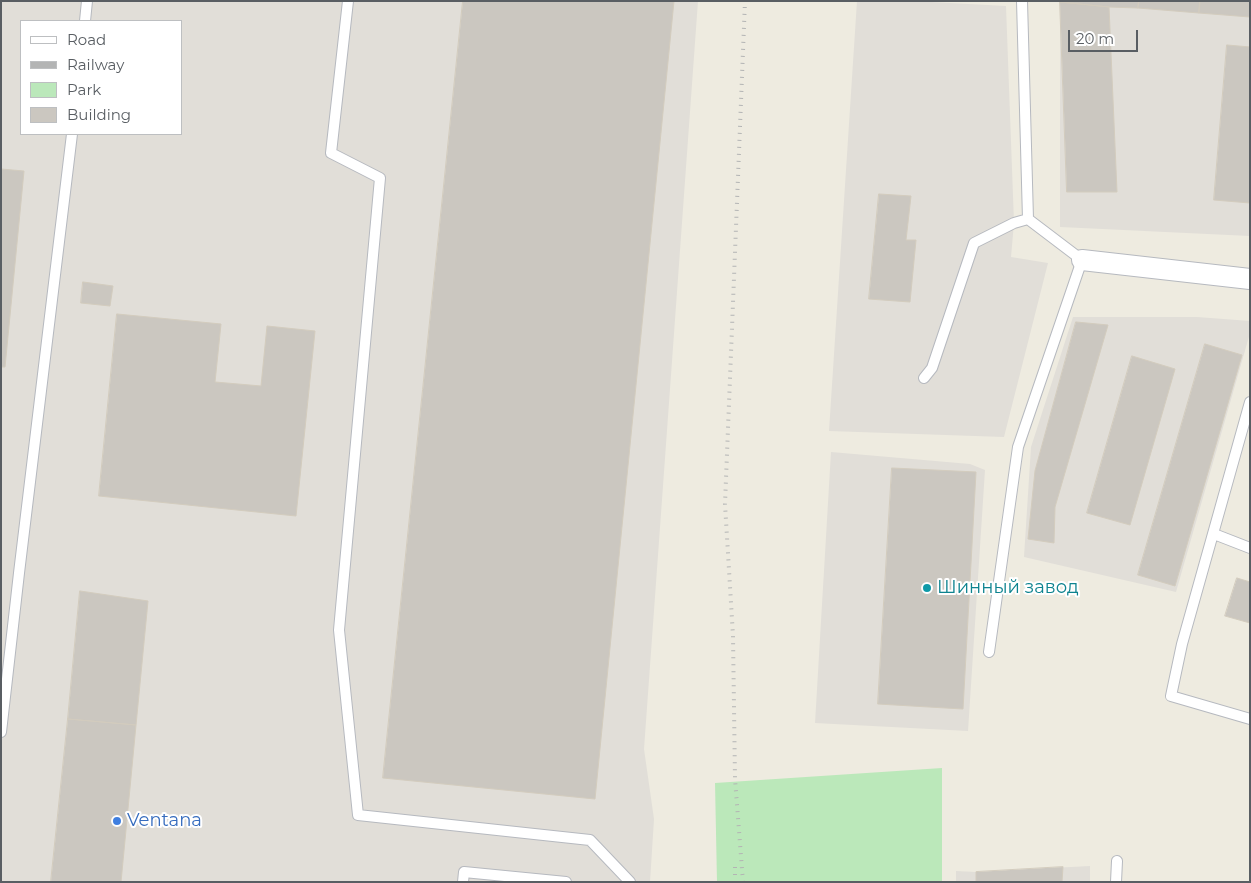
<!DOCTYPE html>
<html>
<head>
<meta charset="utf-8">
<style>
  body { margin:0 }
  #map { position:relative; width:1251px; height:883px; overflow:hidden; background:#eeebe0; font-family:Montserrat,sans-serif }
  canvas { display:block }
  .frame { position:absolute; inset:0; border:2px solid #595e63; pointer-events:none }
  .legend { position:absolute; left:20px; top:20px; width:162px; height:115px; box-sizing:border-box; background:#fff; border:1px solid #bdbfc1; margin:0; padding:6px 9px; list-style:none; font-size:15px; color:#595e63 }
  .legend li { display:flex; align-items:center; gap:10px; height:25px }
  .legend b { width:25px; border:1px solid #bdbfc1 }
  .scale { position:absolute; left:1068px; top:30px; width:70px; height:22px; box-sizing:border-box; border:2px solid #595e63; border-top:0; padding-left:6px; font-size:15px; line-height:18px; white-space:nowrap; color:#595e63; -webkit-text-stroke:4px #fff; paint-order:stroke }
</style>
</head>
<body>
<div id="map">
<canvas width="1251" height="883"></canvas>
<div class="frame"></div>
<ul class="legend">
<li><b style="height:6px;background:#fff"></b>Road</li>
<li><b style="height:6px;background:#b3b4b4"></b>Railway</li>
<li><b style="height:14px;background:#bbe8ba"></b>Park</li>
<li><b style="height:14px;background:#cbc7c0"></b>Building</li>
</ul>
<div class="scale">20 m</div>
</div>
<script>
const ctx = document.querySelector('canvas').getContext('2d');
ctx.lineJoin = 'round';
function fill(path, color) { ctx.fillStyle = color; ctx.fill(path, 'evenodd'); }
function strokePath(path, color, width, dash) { ctx.strokeStyle = color; ctx.lineWidth = width; ctx.lineCap = dash ? 'butt' : 'round'; ctx.setLineDash(dash || []); ctx.stroke(path); }
function label(font, color, halo, rows, align = 'center') {
  ctx.font = font + ' Montserrat,sans-serif'; ctx.lineWidth = 4; ctx.setLineDash([]); ctx.textBaseline = 'middle'; ctx.strokeStyle = halo; ctx.fillStyle = color; for (const [text, x, y, turn = 0] of rows) {
    ctx.save(); ctx.translate(x, y); ctx.rotate((+turn || 0) * Math.PI / 180); ctx.textAlign = isNaN(turn) ? turn : align; if (halo) ctx.strokeText(text, 0, 0); ctx.fillText(text, 0, 0); ctx.restore();
  }
}
fill(new Path2D(`
  M1,1H698L644,749L654,819L650,882H1ZM21,21H181V134H21Z
  M857,1H913L1006,6L1014,223L1011,257L1048,263L1004,437L829,431Z
  M1052,1H1250V236L1060,227V2Z
  M1073,317H1197L1250,321V333L1176,592L1024,557L1031,447Z
  M831,452L970,464L985,470L968,731L815,723Z
  M1090,866V882H956V871L976,872Z`), '#e1ded8');
fill(new Path2D(`
  M942,768V882H717L715,783Z`), '#bbe8ba');
const building = new Path2D(`
  M463,1H674L595,799L383,778Z
  M1139,1L1138,8L1109,7L1060,2Z
  M1139,1H1200L1199,13L1138,8Z
  M1200,1H1250V17L1199,13Z
  M1060,2L1109,7L1117,192H1067Z
  M1227,45L1250,47V203L1214,200Z
  M1,169L24,171L5,367H1Z
  M879,194L911,196L906,240H916L910,302L869,299Z
  M83,282L113,286L110,306L81,303Z
  M117,314L221,324L215,382L261,386L267,326L315,331L296,516L99,496Z
  M1076,322L1108,325L1055,507L1054,543L1028,539L1035,471Z
  M1205,344L1242,355L1175,586L1138,575Z
  M1132,356L1175,369L1130,525L1087,513Z
  M892,468L976,472L963,709L878,704Z
  M1237,578L1250,582V623L1225,616Z
  M80,591L148,601L136,725L68,719Z
  M68,719L136,725L121,882H51Z
  M1063,867L1062,882H976V872Z`);
fill(building, '#cbc7c0');
strokePath(building, '#d3ccbe', 1);
const lane = new Path2D(`
  M348,1L331,153L380,178L339,630L358,815L590,840L630,882
  M1022,1L1028,219
  M85,21L87,1
  M924,378L932,368L974,243L1014,223L1028,219L1082,260L1018,447L989,652
  M1250,402L1182,644L1171,696L1250,719
  M1214,534L1250,548
  M1,732L19,573L72,134
  M463,882L464,872L566,882
  M1116,882L1117,861`);
const street = new Path2D(`
  M1082,260L1250,279`);
strokePath(lane, '#b6b9bf', 12);
strokePath(street, '#b6b9bf', 22);
strokePath(lane, '#fff', 10);
strokePath(street, '#fff', 20);
strokePath(new Path2D(`
  M735,882V864
  M743,882L735,779L733,636L725,504L745,1`), '#b3b4b4', 4, [1, 6]);
for (const [x, y, r, color] of [
  [927,588,5,"#0f9aa8"],
  [117,821,5,"#3f7fe0"]
]) { const dot = new Path2D(); dot.arc(x, y, r, 0, 2 * Math.PI); ctx.fillStyle = color; ctx.fill(dot); strokePath(dot, '#fff', 2); }
label('18px', '#0d838f', '#fff', [
  ["Шинный завод",937,588]
], 'left');
label('18px', '#366cbe', '#fff', [
  ["Ventana",127,821]
], 'left');
</script>
</body>
</html>
